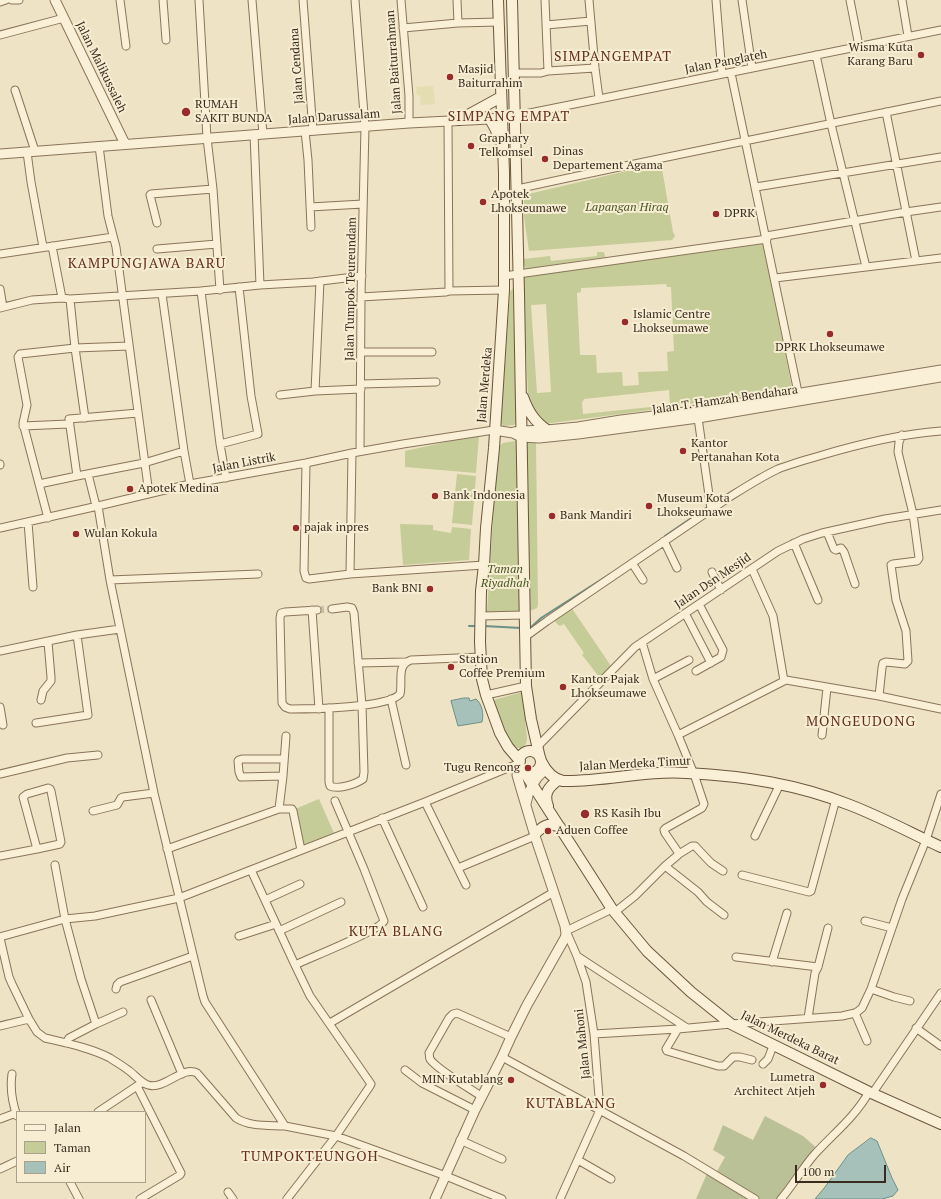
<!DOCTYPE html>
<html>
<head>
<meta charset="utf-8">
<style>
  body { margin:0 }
  #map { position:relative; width:941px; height:1199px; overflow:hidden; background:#eee3c4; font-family:"PT Serif",serif }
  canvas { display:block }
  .legend { position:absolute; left:16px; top:1111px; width:130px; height:72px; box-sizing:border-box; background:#f6edd3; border:1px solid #aaa08b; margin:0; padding:5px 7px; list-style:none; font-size:12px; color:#392c1e }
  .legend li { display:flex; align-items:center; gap:8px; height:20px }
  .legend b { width:20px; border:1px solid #aaa08b }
  .scale { position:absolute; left:795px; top:1165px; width:91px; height:18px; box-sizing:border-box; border:2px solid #392c1e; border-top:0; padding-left:5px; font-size:12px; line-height:14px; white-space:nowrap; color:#392c1e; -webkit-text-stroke:3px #f6edd3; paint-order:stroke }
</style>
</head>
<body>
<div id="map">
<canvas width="941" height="1199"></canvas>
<ul class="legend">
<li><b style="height:5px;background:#f9f0d7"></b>Jalan</li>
<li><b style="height:11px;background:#c5cc97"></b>Taman</li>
<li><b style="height:11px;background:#a6c1ba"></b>Air</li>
</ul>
<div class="scale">100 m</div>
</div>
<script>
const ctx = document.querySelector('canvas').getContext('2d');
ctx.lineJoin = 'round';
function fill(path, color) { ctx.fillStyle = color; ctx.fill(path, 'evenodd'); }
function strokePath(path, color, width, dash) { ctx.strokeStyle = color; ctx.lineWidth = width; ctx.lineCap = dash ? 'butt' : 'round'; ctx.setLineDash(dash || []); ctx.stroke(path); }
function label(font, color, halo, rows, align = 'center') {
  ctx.font = font + ' "PT Serif",serif'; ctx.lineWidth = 4; ctx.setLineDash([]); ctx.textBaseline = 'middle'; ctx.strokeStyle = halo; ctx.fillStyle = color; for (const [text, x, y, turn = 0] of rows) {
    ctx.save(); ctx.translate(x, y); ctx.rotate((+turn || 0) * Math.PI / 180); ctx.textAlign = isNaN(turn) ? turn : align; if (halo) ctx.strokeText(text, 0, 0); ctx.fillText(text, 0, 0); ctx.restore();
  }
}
fill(new Path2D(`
  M433,86L435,104L421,105L420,95H417L416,87Z`), '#e4ddb1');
fill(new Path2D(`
  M661,163L673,232L675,236L672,240L529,251L524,217V195Z
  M763,244L792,388L643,411L544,424L529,404L528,395L523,277ZM666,284L667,287H671L674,351L667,352L668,371L638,372L639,385L623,386L622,372L597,373L596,355H580L577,293L581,292V288ZM546,304L551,392L537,393L531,305ZM669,390L670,405L583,414L582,403L584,399Z
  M597,252H604L605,257L530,268H526L524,265V259L550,256L551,261L597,256Z
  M513,288L516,423L514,425L503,426L501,423L510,292Z
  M478,435L479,436L476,473L405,467V451Z
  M521,440L520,611L487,612L492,533L498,447L503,443Z
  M536,442L538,605L537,608L530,611L527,443Z
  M457,474L476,476L472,525L452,523Z
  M400,524L433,525V530L451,533L452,527L471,529L469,560L403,565Z
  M571,607L611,666L600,678L582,655L584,653L564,624L560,626L558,625L554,620Z
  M522,692L527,737C527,742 526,746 521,748C509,751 497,713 494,704V700Z
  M319,799L334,833L302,845L295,809Z`), '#c5cc97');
fill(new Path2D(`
  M765,1116L803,1136L819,1150L780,1199H696L708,1171L715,1175L725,1157L713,1150L723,1125L753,1140Z`), '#bbc197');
const water = new Path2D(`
  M464,698H469L470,701L476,699C482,704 484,714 482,722L458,726L451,701Z
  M871,1138L877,1141L892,1178L898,1190L893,1196L882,1199H815L825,1187L848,1155Z`);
fill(water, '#a6c1ba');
strokePath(water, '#6c9088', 1);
strokePath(new Path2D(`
  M665,536L706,508L759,475
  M469,626H477
  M484,626L521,628
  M528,629H529L541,618L610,574`), '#6c9088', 2);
strokePath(new Path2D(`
  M317,610L332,609`), '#cabea3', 7, [7, 3.5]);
const minor = new Path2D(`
  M12,0H19
  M120,0L126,46
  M163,0L166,40
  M199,0L207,138L213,189L220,290
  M252,0L263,134
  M303,0L313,131
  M355,0L365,127L361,297L360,451
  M401,0L409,96V123
  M457,0L458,23
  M545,0L548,71
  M589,0L595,68L599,98
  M716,0L722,74
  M742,0L752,68
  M850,0L859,46
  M902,0L908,36
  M0,2L6,0
  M546,25L591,21
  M403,28L458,23L499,22
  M0,35L64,18
  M816,55L831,124L866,267
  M514,73H541L548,71L595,68
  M731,73L799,397
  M15,90L35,151
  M886,112L916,261
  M515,116L941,30
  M305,131L308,160L311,227
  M254,134L260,285
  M99,146L108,216L116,247L149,494
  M27,152L31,182L43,247
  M756,187L941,157
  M517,189C658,158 800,130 941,101
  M310,207L363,204
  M157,223L150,195L151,194L213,189
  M766,236L906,212L941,207
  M157,249L217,244
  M0,254L113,237
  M504,276L767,239
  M775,278L941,258
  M0,289L3,307
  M201,291L220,444L226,478
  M449,291L504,290
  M162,294L184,451L190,484
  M361,297L446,292L449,291L448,121
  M62,298L70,299L75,348L85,418
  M70,299L201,291L260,285L313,282L362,276
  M0,308L32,300L62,298L52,246
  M361,352H432
  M361,384L436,382
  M315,391L320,281
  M280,395L315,391L361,389
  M138,413L69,419L77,476L144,463L184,451
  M698,418L711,509
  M23,426L68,424
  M220,444L258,434L251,396L239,287
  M306,463L304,571L306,578L309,579L350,574L484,565
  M0,464V465
  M88,474L96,506
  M39,484L77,476
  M98,506L110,580L154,793L203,996L205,1002L285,1126L336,1136L446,1176L502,1199
  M48,518L23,423L27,405L18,357L20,354L75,348L129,346
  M28,522L33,587
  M0,528L98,506L190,484L306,463L352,453L403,444L494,430
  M827,532L834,549L836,550L841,548L844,552L855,584
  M664,541L677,568
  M794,543L818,600
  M632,563L643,580
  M752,569L773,616L784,681
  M712,572L721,590
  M350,574L352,453
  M110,580L258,574
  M312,610L319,709
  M317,610L285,612L281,613L280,618L282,703L285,707L290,709C310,709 388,708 400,694C403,681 396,665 411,660L481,657
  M685,613L711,663
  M480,616L525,615
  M525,637L547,621L728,498C744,488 761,477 778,469C791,464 805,460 819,456C859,444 899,434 941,431
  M0,651L77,635L120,629
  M358,663L406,662
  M696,671L721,657L723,650L699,604
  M653,679L689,660
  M486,695L526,686
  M879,696L882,668L883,663L886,662L905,664L908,661L906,631L896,600L891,565L893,564L917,561L919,558L913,514L898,452L899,442L902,435
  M391,699L406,765
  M41,700L43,691L51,681V677L48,642
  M0,707L3,725
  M329,708V782L330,786C338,790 356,784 363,779L364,772L362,705L354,613L352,608L347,607L332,609
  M36,723L88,715L77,635
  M678,735L786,680L879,696L941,709
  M822,735L827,688
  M538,746L635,647L778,551L803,539L822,533L885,519L941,510
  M0,774L67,758L98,755
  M283,776L241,777L239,772L238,761L239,760L242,759H284
  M48,788L50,789L51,791L61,842L60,844L37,849L23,797L27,794Z
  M425,802L466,885
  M279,809L283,776L286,736
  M93,811L117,805L121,798L123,797L154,793
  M382,818L423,907
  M755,836L780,784
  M167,849L279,809H292L293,811L301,850
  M679,854L692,846H695L711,863L723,871
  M0,856L37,849
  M55,865L65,919L81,979L96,1024L69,1038L66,1043
  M665,866L698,892L707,902L724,915
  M458,868L535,836
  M251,870L295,965L310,996L371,1084L370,1086L336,1136L287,1199
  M742,875L809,892L811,891L836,799
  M265,900L300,884
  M615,912L635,896L665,866L678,855V852L665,833L664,830L666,828L702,808L704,804L694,774L678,735L653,679L642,642
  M865,921L892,928
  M279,931L341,902
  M239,936L276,924
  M0,937L65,919L95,916L179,898L425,802L520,763
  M0,938L9,977L12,984L29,1019L37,1032L45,1038C66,1043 91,1048 110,1058C116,1062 123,1066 128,1070C134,1074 141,1083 148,1085C165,1090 183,1065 197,1073L236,1118C250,1127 269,1125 285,1126
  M577,956L687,1028
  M736,957L818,967L828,928
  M772,962L787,913
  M295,965C309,958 379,931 384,921L364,869L335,801
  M116,989L117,985L120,982L193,956
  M871,989L894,997L910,1001
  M151,1000L182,1074
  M855,1013L867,1041
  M808,1018L815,973L818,967
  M330,1023L554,892
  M96,1024L123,1012
  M0,1026L29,1019
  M916,1028L941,1046
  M678,1029L666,1049L667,1051L718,1066H724L733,1057H740L752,1060
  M594,1034L678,1029L731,1024L842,1016L855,1013L857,1012L862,1008L871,989L902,899L926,840L941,794
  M502,1057L684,1156L755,1199
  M763,1064L768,1059L773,1046
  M405,1070L422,1083L475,1110
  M12,1074C10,1088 12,1102 17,1116
  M137,1086L181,1173L180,1175L140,1199
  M872,1094L941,993
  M481,1096C472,1090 435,1068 430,1059C429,1057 430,1056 429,1053L449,1018L453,1014L457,1013L511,1037
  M98,1112L140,1084
  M0,1119L16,1113
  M460,1140L502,1159
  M578,1160L611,1179
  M0,1169L17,1161
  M70,1182L79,1199
  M228,1192L233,1199
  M560,1199L600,1110L594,1034L586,982L577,956L566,931L612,909
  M781,1199C793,1185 802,1169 814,1155C833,1134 855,1117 869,1092`);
const tertiary = new Path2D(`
  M55,0L125,144
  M0,154L409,123L490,119L515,116
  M494,430L513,433L521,437L539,438L578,434L698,418L941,377
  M514,432L521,431L547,430L578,427L621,420L686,412L941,370
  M526,804C528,791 535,778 545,770
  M435,1199L475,1110L502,1057L511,1037L527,1005L565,938L566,934L565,926L535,836L521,789L517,775L520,765`);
const secondary = new Path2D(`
  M498,0L504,173V290L494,448L486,528L484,565L481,591L480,642L482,679L486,695L500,733L508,747L520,761
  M512,0L519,293L526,686L531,719L540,758
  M490,119L496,130L498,139
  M459,120L501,97
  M523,397C528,411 534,421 547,430
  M519 762a11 11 0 1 1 22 0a11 11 0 1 1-22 0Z
  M541,761C546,771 552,779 563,781C604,782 646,770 687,773C744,776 797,784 850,805C881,817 911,833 941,847
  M523,770L612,909L647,951L691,992L731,1024L739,1028L869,1092L941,1124
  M548,806C543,793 549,787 558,780
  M535,834C543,826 548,822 560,827`);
strokePath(minor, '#89745a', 9);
strokePath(tertiary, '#89745a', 11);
strokePath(secondary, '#6b553d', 12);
strokePath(minor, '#f9f0d7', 7);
strokePath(tertiary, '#f9f0d7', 9);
strokePath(secondary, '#f9f0d7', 10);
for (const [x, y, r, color] of [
  [921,55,4,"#982c2a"],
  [450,77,4,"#982c2a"],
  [186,112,5,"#982c2a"],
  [471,146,4,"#982c2a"],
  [545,159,4,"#982c2a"],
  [483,202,4,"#982c2a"],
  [716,214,4,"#982c2a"],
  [625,322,4,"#982c2a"],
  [830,334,4,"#982c2a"],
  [683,451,4,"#982c2a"],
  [130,489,4,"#982c2a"],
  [435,496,4,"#982c2a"],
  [649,506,4,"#982c2a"],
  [552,516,4,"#982c2a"],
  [296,528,4,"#982c2a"],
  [76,534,4,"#982c2a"],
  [430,589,4,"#982c2a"],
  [451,667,4,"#982c2a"],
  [563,687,4,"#982c2a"],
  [528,768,4,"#982c2a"],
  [585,814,5,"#982c2a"],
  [548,831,4,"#982c2a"],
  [511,1080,4,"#982c2a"],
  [823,1085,4,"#982c2a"]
]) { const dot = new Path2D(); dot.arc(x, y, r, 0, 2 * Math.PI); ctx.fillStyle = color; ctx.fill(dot); strokePath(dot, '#f6edd3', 1.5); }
label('12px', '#392c1e', '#f6edd3', [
  ["Wisma Kuta",913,48,"right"],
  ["Karang Baru",913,62,"right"],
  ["Masjid",458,70],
  ["Baiturrahim",458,84],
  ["RUMAH",195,105],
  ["SAKIT BUNDA",195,119],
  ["Graphary",479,139],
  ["Telkomsel",479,153],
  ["Dinas",553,152],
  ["Departement Agama",553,166],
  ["Apotek",491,195],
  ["Lhokseumawe",491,209],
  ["DPRK",724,214],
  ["Islamic Centre",633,315],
  ["Lhokseumawe",633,329],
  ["DPRK Lhokseumawe",830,348,"center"],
  ["Kantor",691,444],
  ["Pertanahan Kota",691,458],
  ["Apotek Medina",138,489],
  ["Bank Indonesia",443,496],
  ["Museum Kota",657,499],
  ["Lhokseumawe",657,513],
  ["Bank Mandiri",560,516],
  ["pajak inpres",304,528],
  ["Wulan Kokula",84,534],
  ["Bank BNI",422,589,"right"],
  ["Station",459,660],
  ["Coffee Premium",459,674],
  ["Kantor Pajak",571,680],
  ["Lhokseumawe",571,694],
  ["Tugu Rencong",520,768,"right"],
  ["RS Kasih Ibu",594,814],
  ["Aduen Coffee",556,831],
  ["Lumetra",815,1078,"right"],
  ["Architect Atjeh",815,1092,"right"],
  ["MIN Kutablang",503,1080,"right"]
], 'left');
label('12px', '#392c1e', '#f6edd3', [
  ["Jalan Baiturrahman",394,62,-94],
  ["Jalan Panglateh",726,62,-11],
  ["Jalan Cendana",297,66,-94],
  ["Jalan Malikussaleh",101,67,64],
  ["Jalan Darussalam",334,117,-4],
  ["Jalan Tumpok Teureundam",351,289,-89],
  ["Jalan Merdeka",485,385,-85],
  ["Jalan T. Hamzah Bendahara",725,400,-8],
  ["Jalan Listrik",244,463,-11],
  ["Jalan Dsn Mesjid",713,581,-34],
  ["Jalan Merdeka Timur",635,764,-3],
  ["Jalan Merdeka Barat",790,1038,26],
  ["Jalan Mahoni",583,1044,-96]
]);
label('italic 12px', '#485525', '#f6edd3', [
  ["Lapangan Hiraq",627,208],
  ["Taman",505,570],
  ["Riyadhah",505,584]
]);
ctx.letterSpacing = '1px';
label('14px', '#652e1d', '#f6edd3', [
  ["SIMPANGEMPAT",613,57],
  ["SIMPANG EMPAT",509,117],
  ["KAMPUNGJAWA BARU",147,264],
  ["MONGEUDONG",861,722],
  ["KUTA BLANG",396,932],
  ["KUTABLANG",571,1104],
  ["TUMPOKTEUNGOH",310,1157]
]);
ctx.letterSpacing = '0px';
</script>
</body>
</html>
